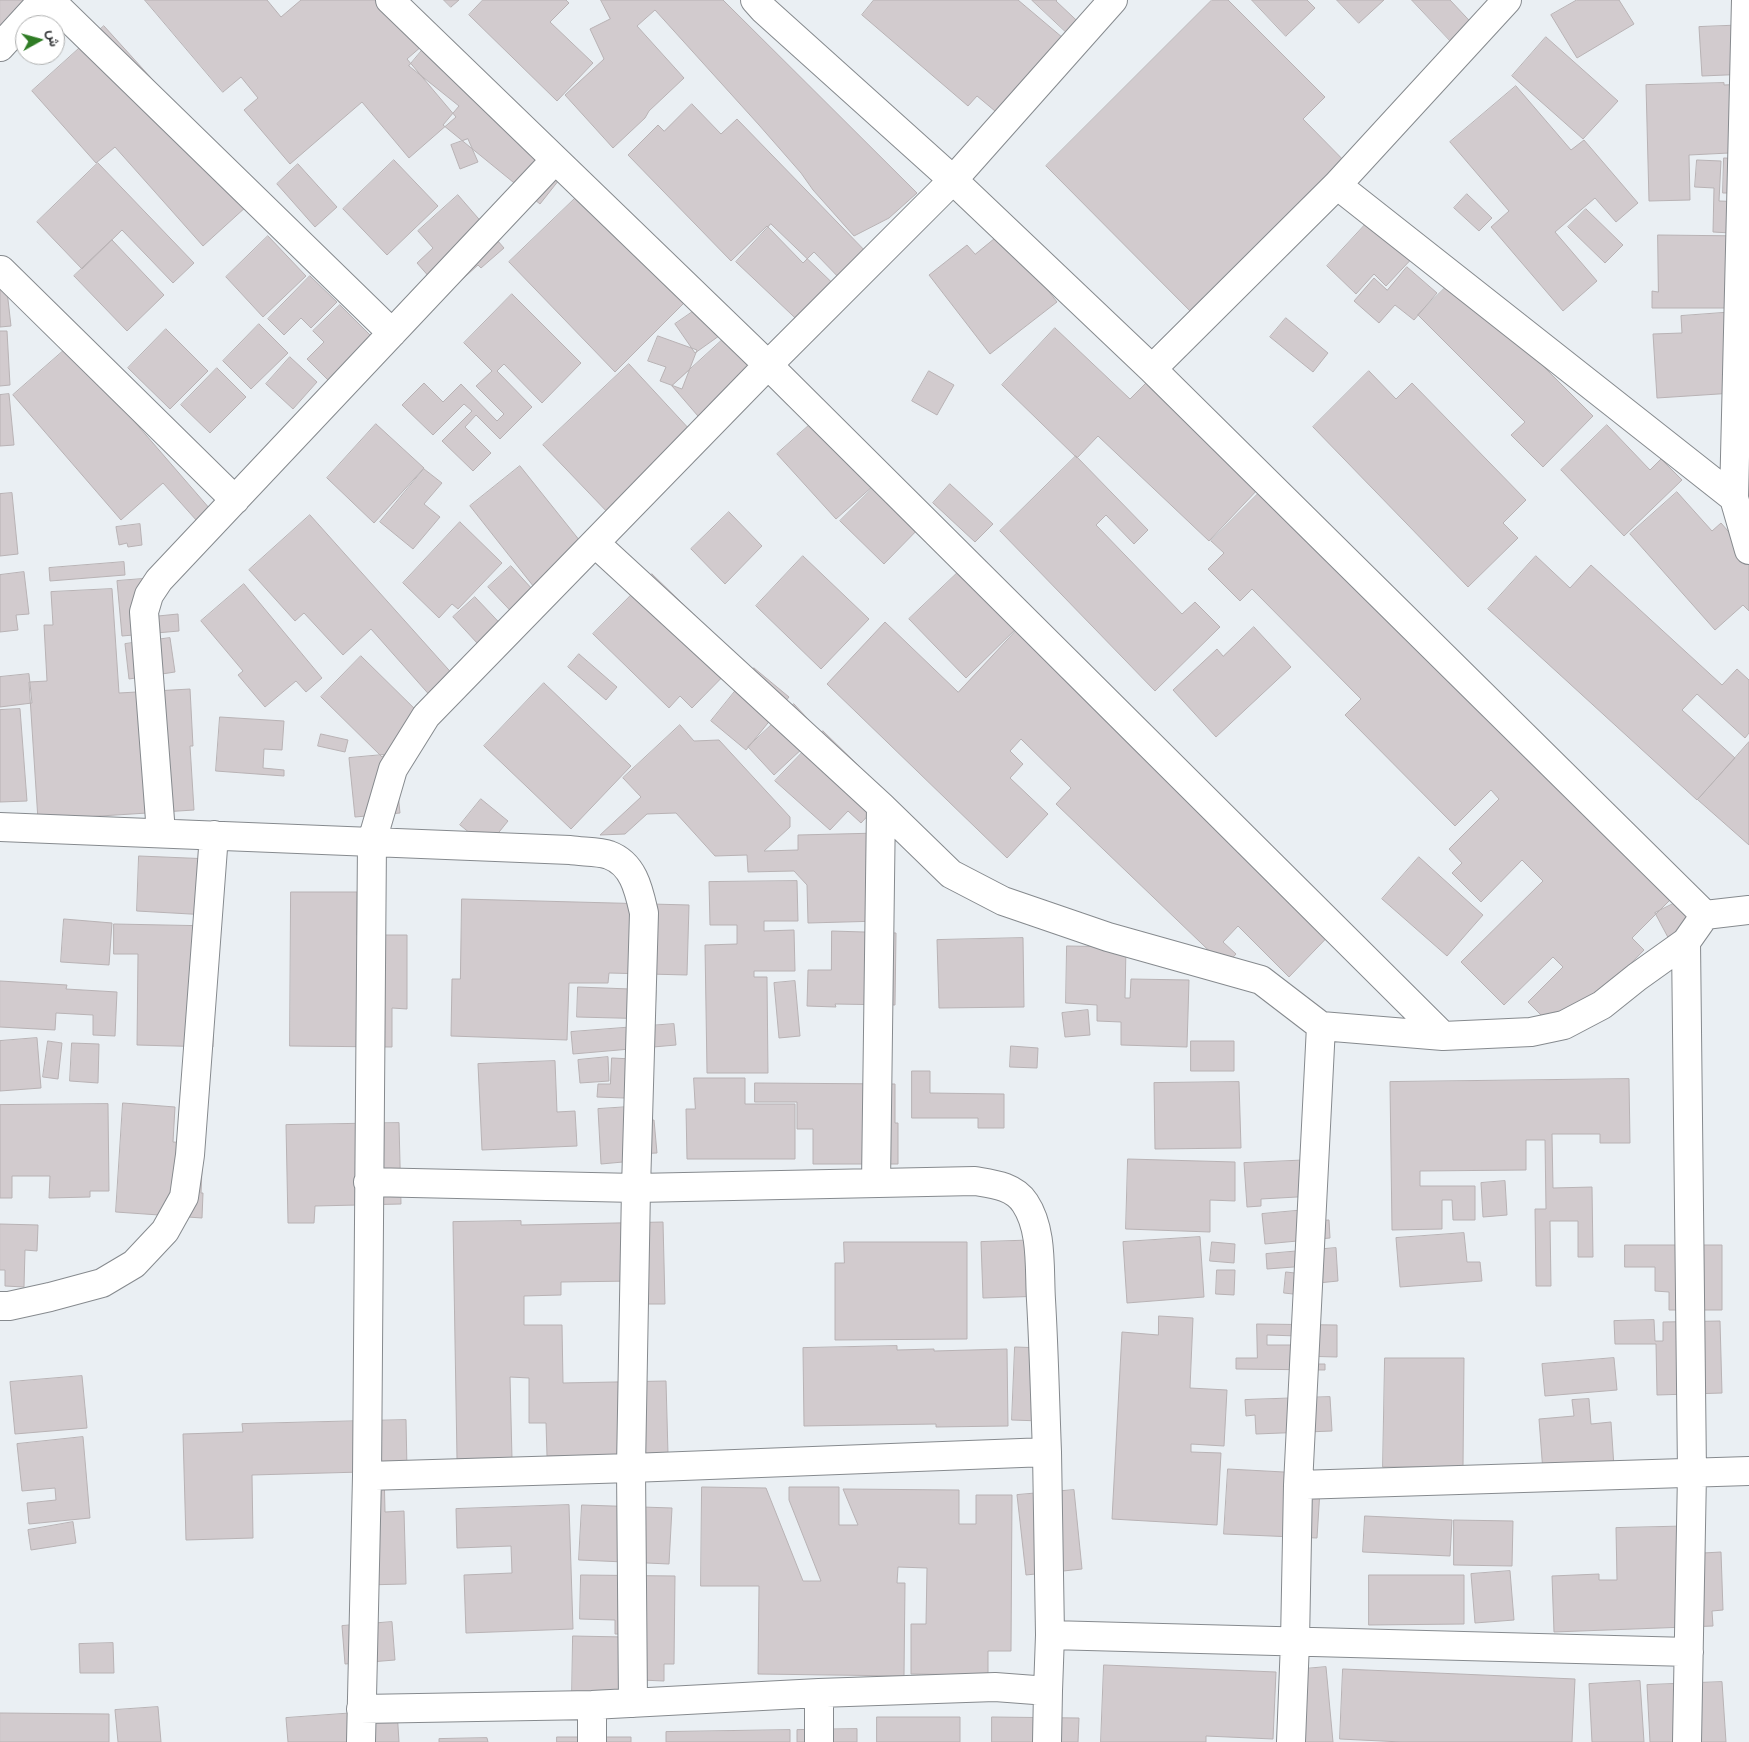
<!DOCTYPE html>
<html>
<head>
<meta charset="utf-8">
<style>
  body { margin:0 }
  #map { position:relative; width:1749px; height:1742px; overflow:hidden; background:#eaeff3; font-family:"Crimson Pro",Vazirmatn,serif }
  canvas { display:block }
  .north { position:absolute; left:15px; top:15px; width:50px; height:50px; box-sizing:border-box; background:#fff; border:1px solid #aeafaf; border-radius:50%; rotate:83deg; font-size:14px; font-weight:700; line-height:20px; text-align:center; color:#343638 }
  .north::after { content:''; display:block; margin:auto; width:18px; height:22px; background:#2f7c25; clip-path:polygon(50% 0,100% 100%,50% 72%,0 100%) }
</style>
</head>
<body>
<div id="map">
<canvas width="1749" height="1742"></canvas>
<div class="north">ش</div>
</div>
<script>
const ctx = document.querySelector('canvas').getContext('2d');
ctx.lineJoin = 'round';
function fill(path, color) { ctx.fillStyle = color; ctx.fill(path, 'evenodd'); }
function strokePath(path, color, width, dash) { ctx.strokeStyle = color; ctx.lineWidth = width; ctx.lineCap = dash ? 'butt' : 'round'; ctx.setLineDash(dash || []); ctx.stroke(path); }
const building = new Path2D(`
  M0,0H31L25,25V42L0,44Z
  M145,0H267L281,17L301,0H397L430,39L407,59L456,117L409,158L362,102L290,164L244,110L258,98L241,77L223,92Z
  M444,0H459L451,7Z
  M483,0H566L569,3L550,22L593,63L557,101L469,15Z
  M601,0H723L917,193L889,218L854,236L813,190L801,173L759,125L655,10L637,26L684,78L649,111L645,118L613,148L565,95L604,59L590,29L610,19Z
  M874,0H1018L1082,54L1045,98L1033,89L1007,121L977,96L968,106L862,15Z
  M1032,0H1057L1056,1L1090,33L1079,44Z
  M1212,0H1228L1325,97L1303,119L1360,177L1199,320L1046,166Z
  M1252,0H1307L1315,8L1286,36Z
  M1337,0H1384L1359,23Z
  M1412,0H1450L1481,33L1461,52Z
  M1577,0H1619L1634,24L1577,58L1551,15Z
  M1749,25V74L1702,76L1699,27Z
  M104,26L258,196L203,246L115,147L96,163L32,91Z
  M1546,37L1618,101L1583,139L1512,76Z
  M429,42L574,161L540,204L443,125L459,106L409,66Z
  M1724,83V85L1749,84V152L1689,155L1690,200L1649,201L1646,85Z
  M1516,86L1571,150L1584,140L1638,203L1616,222L1595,198L1555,232L1597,281L1563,311L1491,227L1509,211L1450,142Z
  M692,104L721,134L737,119L872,258L845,284L814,252L803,263L767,226L731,261L628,155L658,125L664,131Z
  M468,139L478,162L460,169L451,145Z
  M1724,158L1749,159V193H1723Z
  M394,160L438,206L387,255L343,209Z
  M1697,160L1721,161L1719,201L1749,202V234L1713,232L1714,188L1695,187Z
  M98,163L194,263L173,283L122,230L82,269L37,222Z
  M298,164L337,207L315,227L277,184Z
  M587,187L697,290L615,372L509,262Z
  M1467,194L1492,218L1479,231L1454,208Z
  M458,195L504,248L481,268L478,265L445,295L417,263L433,248L418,231Z
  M1586,209L1623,245L1605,263L1568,227Z
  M1376,213L1418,252L1386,286L1374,274L1356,294L1327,266Z
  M771,224L845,295L810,332L736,262Z
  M1003,232L1057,302L990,354L929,275L967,245L975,254Z
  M1658,235L1746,236L1749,308H1652V291L1658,292Z
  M268,236L306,276L263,317L226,277Z
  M112,240L164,295L127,331L74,276Z
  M1407,267L1437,293L1414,320L1395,305L1379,323L1354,301L1374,278L1387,290Z
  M310,276L337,302L311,328L301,318L284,335L268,319Z
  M1455,278L1593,416L1543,467L1511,435L1525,422L1418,315Z
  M6,282L11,326L0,327V283Z
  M512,294L581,363L542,403L504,364L497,371L532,407L500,439L476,415L465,427L491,453L473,471L442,441L472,411L464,404L433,435L402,405L424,383L443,402L461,384L497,421L504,414L476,386L492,371L464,343Z
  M707,302L726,331L695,353L675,324Z
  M340,305L374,339L331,383L307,359L324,342L313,331Z
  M1749,311V392L1657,398L1653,334L1682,333L1681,316Z
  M1286,318L1328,353L1313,372L1270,337Z
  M259,324L288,353L251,389L223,361Z
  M1055,328L1130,399L1148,381L1260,487L1209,541L1098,436L1077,458L1002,385Z
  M166,329L208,371L170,409L128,368Z
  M0,331H7L10,385L0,386Z
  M731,332L764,369L704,423L672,386Z
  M658,336L697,350L682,389L660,381L666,367L648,361Z
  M69,346L210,509L197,521L163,483L121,520L13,395Z
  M290,357L317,382L293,409L266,384Z
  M629,364L704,445L611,516L543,445Z
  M217,368L246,397L210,433L181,405Z
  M929,371L954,385L937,415L912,401Z
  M1369,371L1396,399L1412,383L1526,500L1503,523L1518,538L1468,587L1313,427Z
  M9,394L14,445L0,446V395Z
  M823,413L882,478L836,519L777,454Z
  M376,424L424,468L374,523L327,478Z
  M1607,425L1650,470L1661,459L1682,480L1624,536L1561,470Z
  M1076,456L1148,530L1134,544L1106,515L1096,525L1182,614L1195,602L1220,627L1155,691L1000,531Z
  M520,466L596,561L545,601L470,506Z
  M424,469L442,483L424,504L440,517L413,549L380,522Z
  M950,484L993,524L975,542L933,503Z
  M873,488L926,521L884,564L840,521Z
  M1264,488L1671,899L1632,938L1644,950L1603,992L1599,989L1557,1031L1528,1002L1563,967L1553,957L1504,1005L1461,962L1543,881L1522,860L1481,902L1452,873L1462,863L1449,849L1499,799L1491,790L1455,826L1345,715L1361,699L1252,589L1240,601L1208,569L1224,553L1211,541Z
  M1677,492L1712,531L1721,523L1749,555V611L1743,605L1715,630L1630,534Z
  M12,493L18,554L0,556V494Z
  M729,512L762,546L725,584L691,549Z
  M310,515L456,678L433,699L371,629L343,655L304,613L295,621L249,570Z
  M460,522L502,563L458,609L452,604L439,618L403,583Z
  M140,524L142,545L128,547L127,543L119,545L116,527Z
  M803,556L869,619L821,669L756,606Z
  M1536,556L1570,588L1591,565L1722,685L1737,669L1749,680V733L1745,738L1697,694L1682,710L1735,758L1697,800L1488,609Z
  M970,561L1026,619L966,678L909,619Z
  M124,562L125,575L50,581L49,568Z
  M511,566L545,603L522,623L488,587Z
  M24,572L29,614L16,615L18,630L0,632V575Z
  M652,574L740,659L692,708L680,696L669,708L593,634Z
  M155,578L158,616L178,614L179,631L122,636L117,581Z
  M244,584L322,678L306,692L296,681L265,707L238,675L243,671L201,621Z
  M112,589L119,693L190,689L193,746H190L194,810L38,820L29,682L47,681L44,625H53L51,592Z
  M475,597L512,636L490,657L453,617Z
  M1028,618L1341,923L1289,977L1238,926L1223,942L1236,954L1225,966L1056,804L1071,788L1021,739L1010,751L1023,764L1010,778L1048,814L1007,858L827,684L885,622L958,692Z
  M1254,627L1291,667L1216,737L1173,690L1217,649L1223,656Z
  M170,638L175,672L129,679L125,644Z
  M579,654L617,687L606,700L568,667Z
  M361,656L422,716L382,757L321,697Z
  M754,668L789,697L746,750L711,721Z
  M29,674L32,703L0,707V677Z
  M544,683L631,766L571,829L484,746Z
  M794,704L820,732L774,775L748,747Z
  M20,709L27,801L0,802V710Z
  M220,717L284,721L282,750L264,749L263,768L284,770V776L216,771Z
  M680,725L694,741L719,740L790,817V827L764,851L798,850V835L879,833L881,921L808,923L807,885L794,871L748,872L747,855L715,856L676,813L647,814L625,834L600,835L641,797L623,778Z
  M823,731L860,767L847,780L876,807L861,823L848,811L830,830L775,781Z
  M321,734L348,740L345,752L318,746Z
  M1749,742V845L1698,800Z
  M394,754L400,813L355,817L349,758Z
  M481,799L508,821L487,847L460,825Z
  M139,856L211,859L208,915L137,911Z
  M1419,857L1483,915L1447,956L1382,899Z
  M797,881L798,921H764V931L794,930L795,971H754V977H767L768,1073H707L705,945L737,944V925H710L709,882Z
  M291,892H357V935H407V1009L392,1008V1047L290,1046Z
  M462,899L689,905L687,975L609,973L608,983H569L567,1040L451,1036L452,979H460Z
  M1681,900L1696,929L1671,943L1655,913Z
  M64,919L112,923L109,965L61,962Z
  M114,924L215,926L213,1047L137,1045L138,954H114Z
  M832,931L896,933L895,1005L835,1004L836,1007L807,1006L808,970H831Z
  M1023,938L1024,1007L939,1008L937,940Z
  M1067,946L1126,947L1125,998H1130L1131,979L1189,980L1187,1047L1121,1045V1022L1097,1021V1005L1066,1003Z
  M0,981L67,985L66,989L117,992L115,1036L93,1035V1015L56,1013L55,1030L0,1027Z
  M795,981L800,1036L779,1038L774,983Z
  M578,987L656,990L655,1019L577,1017Z
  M1088,1010L1090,1035L1065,1037L1062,1013Z
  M674,1024L676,1045L573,1054L571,1032Z
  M37,1038L41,1088L0,1091V1041Z
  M48,1041L62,1043L58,1079L43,1077Z
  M1191,1041H1234V1071H1191Z
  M72,1043L99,1044L98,1083L70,1081Z
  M1011,1046L1038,1048L1037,1068L1010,1067Z
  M608,1057L609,1081L580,1083L578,1060Z
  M612,1058L653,1060L651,1099L597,1097L598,1084H610Z
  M555,1061L557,1112L575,1111L577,1146L482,1150L478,1064Z
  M912,1071H930V1093L1004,1094V1128H978V1118H912Z
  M694,1078H745V1104H795V1159H687L686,1109H695Z
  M1629,1079L1630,1143H1600V1134H1552L1553,1188L1592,1187L1593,1257H1578V1221H1550L1551,1286H1536L1535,1209H1546L1545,1140H1526V1170L1420,1171V1186H1475V1220H1453L1452,1200H1442V1229L1392,1230L1390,1082Z
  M1239,1082L1241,1148L1155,1149L1154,1083Z
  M755,1083L895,1084V1123H898V1164H813V1129H797V1102H755Z
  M123,1103L175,1107L173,1142L203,1144L201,1193H203L202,1218L116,1212Z
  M108,1104L109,1191H90V1197L49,1198L50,1176H12V1198H0V1105Z
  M629,1107L630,1121L654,1120L657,1153L634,1154V1161L601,1164L598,1109Z
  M399,1123L401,1204L315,1206L314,1223H288L286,1125Z
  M1128,1159L1235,1162V1201L1210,1200V1232L1126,1229Z
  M1313,1160L1315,1196L1261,1199V1206L1247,1207L1244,1163Z
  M1505,1181L1507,1215L1483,1217L1481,1183Z
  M1306,1210L1307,1221L1329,1220L1330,1238L1265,1244L1262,1214Z
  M521,1221V1225L663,1222L665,1304H635L634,1281L561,1282V1295L524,1296V1325H562L563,1383L666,1381L668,1454L547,1456L546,1423H529V1378L510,1377L512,1459H457L453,1222Z
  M0,1224L38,1225L37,1251L25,1250L24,1287L5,1286V1270H0Z
  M1464,1233L1467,1262H1480L1482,1281L1400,1287L1396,1238Z
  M1200,1237L1204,1297L1127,1303L1123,1242Z
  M1043,1240L1045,1296L983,1298L981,1242Z
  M844,1242H967V1339L835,1340V1263H844Z
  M1212,1242L1235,1244L1234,1263L1210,1261Z
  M1625,1245H1722V1310H1669V1292L1655,1291V1267H1625Z
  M1336,1248L1338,1281L1308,1284L1307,1266L1267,1269L1266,1254Z
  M1217,1270H1235L1234,1295L1216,1294Z
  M1286,1272L1304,1274L1302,1295L1284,1293Z
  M1159,1316L1193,1318L1190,1388L1227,1390L1224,1446L1191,1444V1452L1221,1453L1217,1525L1112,1519L1122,1332L1158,1335Z
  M1654,1320L1655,1341H1663V1322L1720,1321L1722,1393L1657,1395L1656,1344H1615L1614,1321Z
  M1257,1324L1337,1325V1357L1298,1356V1336L1267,1335V1345H1293V1364H1325V1370L1236,1369V1358H1257Z
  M897,1346V1350L934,1349V1351L1007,1349L1008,1426L936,1427V1424L804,1426L803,1348Z
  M1015,1347L1044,1348L1041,1421L1012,1420Z
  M1385,1358H1464L1463,1467H1383Z
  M1614,1358L1617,1390L1545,1396L1542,1364Z
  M82,1376L87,1428L15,1434L10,1382Z
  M1330,1397L1332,1431L1256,1434L1255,1415L1246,1416L1245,1400Z
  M1589,1399L1591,1424L1611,1422L1614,1467L1543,1472L1539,1419L1574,1416L1572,1400Z
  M406,1420L407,1469H384L385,1512L404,1511L406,1584L364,1585L362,1472L252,1475L253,1538L186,1540L183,1434L243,1432L242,1424Z
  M83,1437L90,1518L29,1524L27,1503L56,1500L55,1488L22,1491L17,1444Z
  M1228,1469L1321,1474L1317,1538L1224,1534Z
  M702,1487L766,1488L803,1581H821L789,1500V1487H839V1525H858L843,1489L959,1490V1524H976V1495H1012L1011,1651H988V1675L911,1674V1624H926L927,1568L898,1567L897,1583H905L904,1676L758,1674L759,1586H701Z
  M1074,1490L1082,1569L1026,1575L1017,1495Z
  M569,1505L573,1629L466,1633L464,1575L512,1573L511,1546L457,1548L456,1509Z
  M582,1505L672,1508L669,1564L579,1560Z
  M1365,1516L1452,1520L1450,1556L1363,1552Z
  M1454,1520L1513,1521L1512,1566L1454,1565Z
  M73,1522L76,1543L31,1550L28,1530Z
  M1702,1526L1703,1553L1721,1552L1723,1610L1712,1611L1713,1626L1554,1632L1552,1576L1599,1574V1580H1617L1616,1528Z
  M1510,1571L1514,1620L1475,1623L1471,1574Z
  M581,1575L675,1576L674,1664H664V1681L641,1680V1634H615V1620L580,1619Z
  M1369,1575H1464V1624L1369,1625Z
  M392,1622L395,1660L345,1664L342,1626Z
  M573,1636L624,1637L623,1698H572Z
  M113,1643L114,1673H80L79,1644Z
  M1104,1665L1276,1672L1273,1739L1206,1736V1742H1101Z
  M1326,1667L1333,1742H1288L1282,1671Z
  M1343,1669L1575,1679L1572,1742H1402L1340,1739Z
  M1640,1681L1644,1742H1592L1589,1684Z
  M1722,1682L1726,1742H1650L1647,1685Z
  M158,1707L161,1742H118L115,1710Z
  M397,1710L399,1742H288L286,1718Z
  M0,1713L109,1714V1742H0Z
  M877,1717H960V1742H877Z
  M992,1717L1079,1718L1078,1742H992Z
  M857,1729V1742H797V1730Z
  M790,1730V1742H666V1732Z
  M557,1737H631V1742H557Z
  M487,1738L488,1742H439V1739Z`);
fill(building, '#d2cbce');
strokePath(building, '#b8b2b4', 1);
const minor = new Path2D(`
  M50,0L392,333
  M390,0L768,365L1443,1036
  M755,0L763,9L953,180L1152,369L1705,915L1749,910
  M0,47L43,0
  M1337,185L1734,498L1746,0
  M1,270L235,500
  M1152,369L1337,185L1507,0
  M1734,498L1749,550
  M595,543L881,806L951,874L1003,901L1108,937L1261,980L1321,1026
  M0,827L570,850C581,852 599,851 609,855C634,864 639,891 644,913L636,1188L631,1468L633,1703
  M161,833L144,612L149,595L159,580L555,160
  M1705,915L1686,942L1637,977L1602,1005L1564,1025L1531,1032L1443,1036L1321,1026L1298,1485L1749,1471
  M1686,942L1692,1473L1687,1742
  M876,1183L881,806
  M0,1306H9L50,1297L102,1283L134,1264L165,1231L184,1197L190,1155L214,835
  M367,1476L631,1468L1047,1452C1045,1401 1044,1350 1041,1300C1039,1269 1043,1230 1025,1203C1014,1186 993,1184 975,1181L636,1188L368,1182
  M1050,1635L1689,1652
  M819,1693V1742
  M361,1709L592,1705L819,1693L995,1687L1048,1691L1050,1635L1047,1452
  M361,1742L367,1476L372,841L393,769L426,716L768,365L953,180L1113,0
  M592,1742V1705
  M1047,1742L1048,1691
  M1291,1742L1295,1642L1298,1485`);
strokePath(minor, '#868a8e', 30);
strokePath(minor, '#fff', 28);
</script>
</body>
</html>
